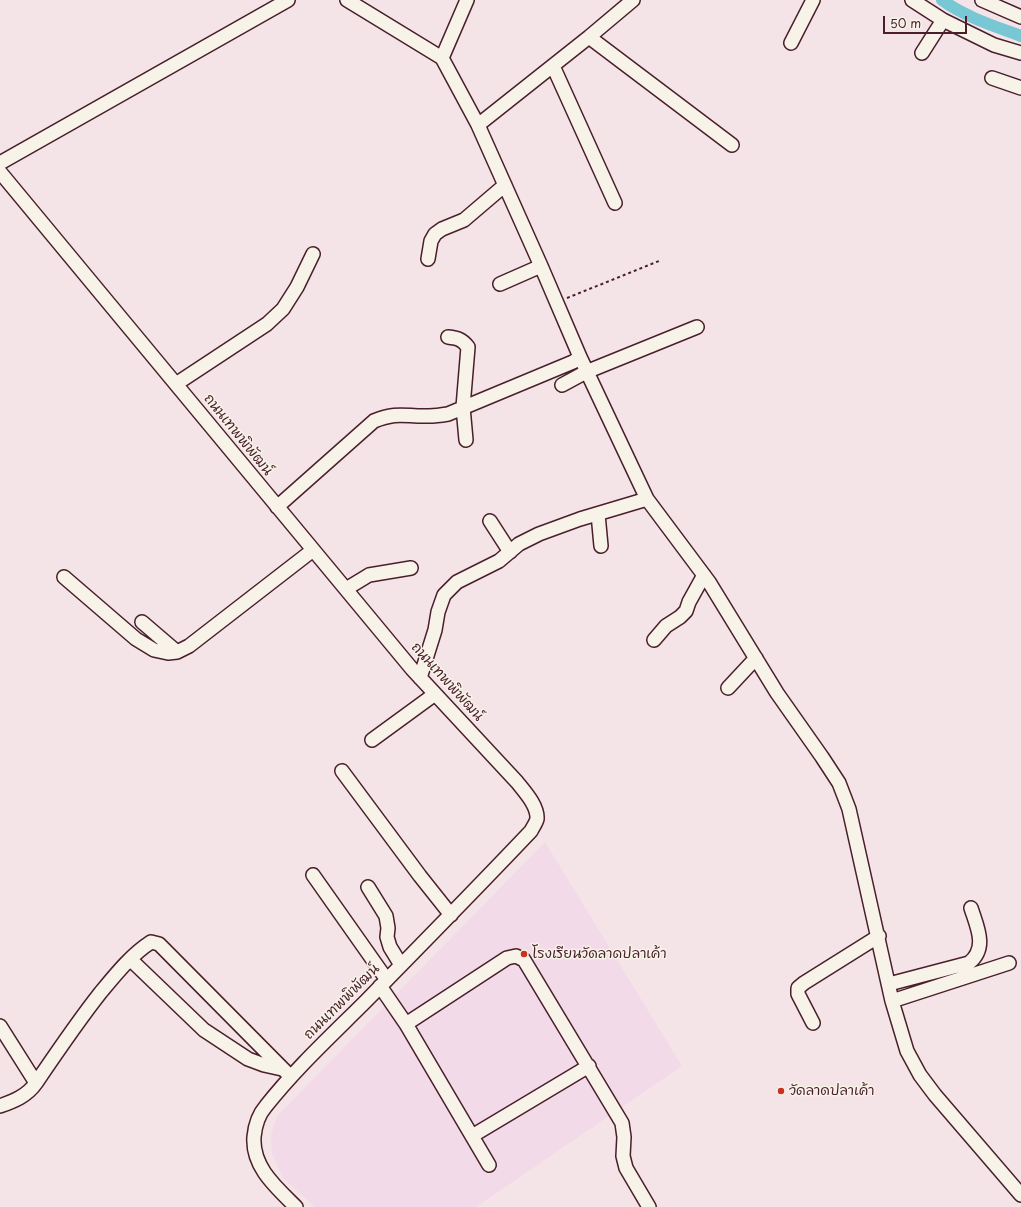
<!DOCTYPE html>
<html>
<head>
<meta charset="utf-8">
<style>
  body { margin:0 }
  #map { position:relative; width:1021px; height:1207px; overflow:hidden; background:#f4e4e8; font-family:"Playpen Sans",sans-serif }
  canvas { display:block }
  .scale { position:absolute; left:883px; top:16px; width:84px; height:18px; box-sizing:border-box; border:2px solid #4a1f2b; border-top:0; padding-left:5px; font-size:12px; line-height:14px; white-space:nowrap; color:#4a1f2b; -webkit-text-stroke:3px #f7f3e8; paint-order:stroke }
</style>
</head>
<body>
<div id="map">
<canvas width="1021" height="1207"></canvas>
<div class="scale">50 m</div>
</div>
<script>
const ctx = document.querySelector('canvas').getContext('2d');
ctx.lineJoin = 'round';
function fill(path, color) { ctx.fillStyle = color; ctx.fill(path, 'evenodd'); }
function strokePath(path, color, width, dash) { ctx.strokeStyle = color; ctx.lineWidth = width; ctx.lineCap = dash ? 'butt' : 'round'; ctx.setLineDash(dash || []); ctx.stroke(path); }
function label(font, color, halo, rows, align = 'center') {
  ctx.font = font + ' "Playpen Sans","Playpen Sans Thai",sans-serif'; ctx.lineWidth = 3; ctx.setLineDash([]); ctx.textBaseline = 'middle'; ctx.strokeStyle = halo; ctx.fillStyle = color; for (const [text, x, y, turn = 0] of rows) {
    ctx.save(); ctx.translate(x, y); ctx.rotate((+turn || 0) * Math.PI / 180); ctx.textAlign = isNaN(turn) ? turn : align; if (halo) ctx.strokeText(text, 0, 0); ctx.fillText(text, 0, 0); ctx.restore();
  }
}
fill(new Path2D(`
  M545,842L682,1066L476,1207H315L283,1178L272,1154L271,1135L277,1116Z`), '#f2dae8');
strokePath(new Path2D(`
  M942,0C965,17 994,26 1021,36`), '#78c7d5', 12);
const minor = new Path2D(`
  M347,0L442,58L478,125L541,266L580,357L647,499L709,582L777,693L822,757L839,783L849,809L892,1001L907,1051L920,1075L935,1095L1021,1195
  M912,0L943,20L994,45L1021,53
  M982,0L1021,17
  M589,37L732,145
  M791,43L813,0
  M922,53L943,20
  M442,58L467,0
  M553,66L615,203
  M992,78L1021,88
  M478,125L589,37L633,0
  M0,163L288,0
  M0,172L412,669L517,782C525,792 538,806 537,819C536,823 533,827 531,831C477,888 422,944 366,1001C332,1035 296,1068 266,1106C259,1114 255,1126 254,1137C252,1167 276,1187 296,1207
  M428,259L431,241L435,234L442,229L464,220L505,185
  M500,284L541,266
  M448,337C457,338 462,339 468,347L463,407L466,440
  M176,384L267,324L283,309L297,287L313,254
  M562,385L586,372L697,327
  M277,507L374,421C398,411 406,417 429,416C436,416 442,415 448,414L573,362L580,357
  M598,514L601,546
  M490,521L510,552
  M64,577L136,639L154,650L168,653L177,652L189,646L313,550
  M346,589L369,575L411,568
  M142,622L177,652
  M654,640L666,626L680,617L686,611L689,602L704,575
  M420,678L435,630L438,612L444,595L457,582L499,561L519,544L539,534L580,519L647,499
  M728,688L756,658
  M372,740L435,694
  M342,771L420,876L451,915
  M313,875L387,980
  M368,887L386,916L388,928L387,937L390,947L401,965
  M130,959L204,1030L248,1059L264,1065L282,1069
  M889,984L969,963C988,948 977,927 971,908
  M380,986L406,1024L489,1165
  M892,1001L1009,963
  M813,1023L798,994V988L804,983L879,936
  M406,1024L507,958L516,956L524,960L622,1123L624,1137L623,1156L626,1168L649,1207
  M0,1026L36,1083C57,1052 78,1021 101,992C116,974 131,955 151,942L159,944L291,1077
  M0,1106C14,1101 27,1096 36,1083
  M472,1136L589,1066`);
strokePath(minor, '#4a1f2b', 16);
strokePath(new Path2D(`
  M567,298L659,261`), '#4a1f2b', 2, [3, 3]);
strokePath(minor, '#f7f3e8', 13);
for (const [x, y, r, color] of [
  [524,954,4,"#c8321e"],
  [781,1091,4,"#c8321e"]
]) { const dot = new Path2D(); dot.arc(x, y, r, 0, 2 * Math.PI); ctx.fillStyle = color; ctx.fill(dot); strokePath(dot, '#f7f3e8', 1.5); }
label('14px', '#4a1f2b', '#f7f3e8', [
  ["ถนนเทพพิพัฒน์",238,435,51],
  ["ถนนเทพพิพัฒน์",447,682,48],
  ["ถนนเทพพิพัฒน์",342,1002,-45]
]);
label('14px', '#4a1f2b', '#f7f3e8', [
  ["โรงเรียนวัดลาดปลาเค้า",532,954],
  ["วัดลาดปลาเค้า",789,1091]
], 'left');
</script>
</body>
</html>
